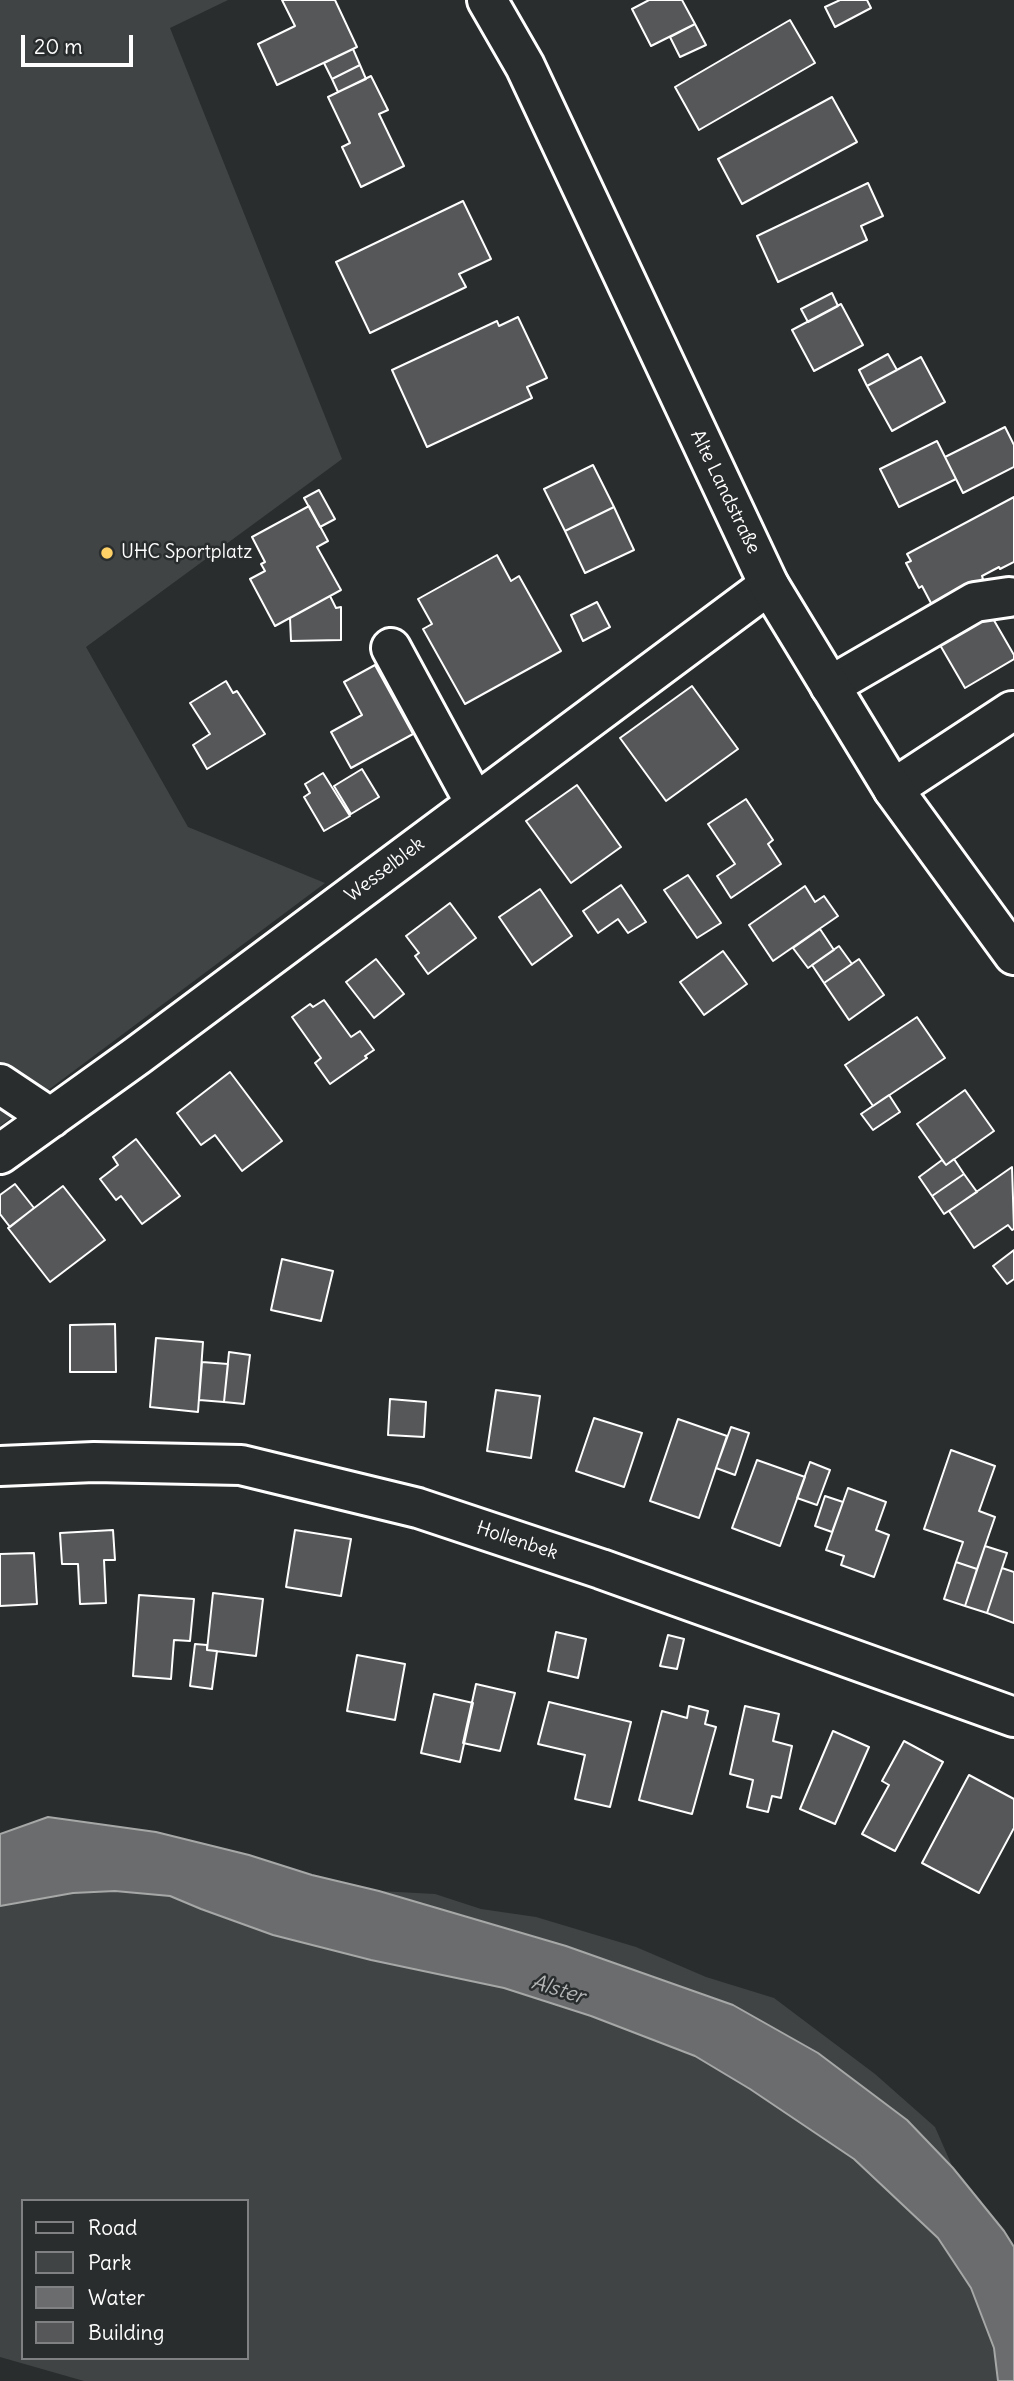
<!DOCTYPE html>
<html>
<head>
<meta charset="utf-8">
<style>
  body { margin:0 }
  #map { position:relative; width:1014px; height:2381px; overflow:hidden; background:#2a2d2e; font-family:Delius,sans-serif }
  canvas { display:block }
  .legend { position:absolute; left:21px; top:2199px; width:228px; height:161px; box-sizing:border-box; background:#2a2d2e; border:2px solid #7f8182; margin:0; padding:9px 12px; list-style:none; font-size:21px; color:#fff }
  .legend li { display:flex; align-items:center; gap:14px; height:35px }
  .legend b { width:35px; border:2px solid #7f8182 }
  .scale { position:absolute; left:21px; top:35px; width:112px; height:32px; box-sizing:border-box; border:4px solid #fff; border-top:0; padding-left:9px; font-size:21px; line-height:24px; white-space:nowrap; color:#fff; -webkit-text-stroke:5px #2a2d2e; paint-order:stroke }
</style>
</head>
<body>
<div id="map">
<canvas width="1014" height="2381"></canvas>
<ul class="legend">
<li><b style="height:9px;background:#2a2d2e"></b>Road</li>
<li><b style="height:19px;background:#414445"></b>Park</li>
<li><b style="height:19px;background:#6a6c6d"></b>Water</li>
<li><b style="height:19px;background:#555758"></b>Building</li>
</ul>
<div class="scale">20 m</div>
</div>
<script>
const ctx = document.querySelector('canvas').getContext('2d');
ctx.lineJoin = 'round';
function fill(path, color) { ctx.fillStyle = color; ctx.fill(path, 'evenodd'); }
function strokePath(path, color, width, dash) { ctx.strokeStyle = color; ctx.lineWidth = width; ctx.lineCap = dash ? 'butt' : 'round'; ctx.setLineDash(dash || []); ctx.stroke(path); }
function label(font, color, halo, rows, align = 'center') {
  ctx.font = font + ' Delius,sans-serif'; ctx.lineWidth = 5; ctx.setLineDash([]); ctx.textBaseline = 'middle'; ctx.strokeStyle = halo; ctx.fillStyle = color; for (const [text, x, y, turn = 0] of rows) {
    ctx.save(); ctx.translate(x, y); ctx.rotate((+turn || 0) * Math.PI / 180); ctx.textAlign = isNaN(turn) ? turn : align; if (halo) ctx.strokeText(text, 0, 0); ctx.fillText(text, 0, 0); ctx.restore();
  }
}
fill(new Path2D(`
  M0,0H228L170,28L342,459L86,647L188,827L325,883L0,1126Z
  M48,1817L156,1832L249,1855L312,1876L379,1891L435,1894L481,1909L536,1917L636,1947L706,1977L774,1998L875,2074L935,2127L953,2168L1004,2231L1014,2247V2381H84L0,2357V1834ZM23,2201H247V2358H23Z`), '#414445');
const water = new Path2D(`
  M48,1817L156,1832L249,1855L312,1875L379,1891L566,1946L733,2005L818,2053L907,2120L953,2168L1004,2231L1014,2247V2381H998L994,2348L971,2288L938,2238L854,2159L750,2089L695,2056L591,2016L504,1988L371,1960L273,1935L201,1909L170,1896L115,1891L73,1893L0,1906V1834Z`);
fill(water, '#6a6c6d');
strokePath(water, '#a6a7a7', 2);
const building = new Path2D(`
  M282,0H335L357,47L277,85L258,44L295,26Z
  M649,0H682L695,24L651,46L632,9Z
  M840,0H867L871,8L835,27L825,7Z
  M790,20L815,63L699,130L675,87Z
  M695,24L706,45L680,57L670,37Z
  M353,49L360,65L332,79L324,63Z
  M360,65L366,79L338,92L332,79Z
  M371,76L388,110L379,114L404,166L361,187L342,147L350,143L328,97Z
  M832,97L857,142L742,204L718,159Z
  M868,183L883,216L861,226L867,240L778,282L757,236Z
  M463,201L491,259L459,274L466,287L370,333L336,262Z
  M832,293L838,306L808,322L801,309Z
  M841,304L863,345L814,371L792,330Z
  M518,317L547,378L527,387L532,398L427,447L392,370L497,321L499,326Z
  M888,354L897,370L867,386L859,370Z
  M921,357L945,402L892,431L867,386Z
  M1005,427L1014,445V467L963,493L945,457Z
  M937,441L956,479L899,507L880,469Z
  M593,465L614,507L565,531L544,489Z
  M319,490L335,519L320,527L304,498Z
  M1014,497V562L1000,569L999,567L982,576L983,579L932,605L922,586L919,588L906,563L911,561L907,554Z
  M309,506L328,541L317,547L341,590L275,626L250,579L265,571L261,564L265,562L252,537Z
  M614,507L634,550L585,573L565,531Z
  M497,555L511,581L519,576L561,651L465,704L423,629L432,624L418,599Z
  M330,596L336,608L341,607V640L291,641L290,618Z
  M597,602L610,627L583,641L571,615Z
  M988,610L1014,655V659L965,688L933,633Z
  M375,665L413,734L351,768L331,732L362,715L344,682Z
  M226,681L233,693L237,691L265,734L207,769L193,745L210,734L190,703Z
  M692,686L738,749L666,801L620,738Z
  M362,769L379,797L351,814L334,786Z
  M323,773L350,816L324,831L304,797L310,793L305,784Z
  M577,785L621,847L571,883L526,821Z
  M746,799L773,840L768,844L781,864L731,898L717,876L735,864L708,824Z
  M688,875L721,923L697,938L664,890Z
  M621,885L646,922L628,933L618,919L598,933L583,911Z
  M805,886L815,902L824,896L838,916L773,961L749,925Z
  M540,889L572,936L532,965L499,917Z
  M450,903L476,938L428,974L415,956L419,953L406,936Z
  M820,929L834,950L808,968L793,948Z
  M839,946L852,964L824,983L812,965Z
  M723,951L747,984L704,1015L680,982Z
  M376,959L404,994L374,1018L346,982Z
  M859,959L884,995L849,1020L824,983Z
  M324,1000L351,1037L360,1031L374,1050L365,1056L367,1058L330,1084L315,1063L321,1058L292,1017L310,1004L313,1007Z
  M917,1017L945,1058L873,1106L845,1065Z
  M230,1072L282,1141L242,1171L215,1135L201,1145L177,1113Z
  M965,1090L994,1131L946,1165L917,1124Z
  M889,1095L900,1112L873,1130L861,1114Z
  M136,1139L180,1196L142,1224L121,1196L116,1200L100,1179L118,1165L113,1157Z
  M954,1159L964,1174L932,1196L919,1177L942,1160L946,1165Z
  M1012,1167L1014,1229L1012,1230L1008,1225L974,1248L949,1211Z
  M964,1174L977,1192L944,1214L932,1196Z
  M15,1184L34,1208L10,1227L0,1214V1195Z
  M63,1186L105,1240L50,1282L8,1228Z
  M1014,1250V1279L1007,1284L993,1266Z
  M282,1259L333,1271L321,1321L271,1310Z
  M115,1324L116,1372H70V1325Z
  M156,1338L203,1342L198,1412L150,1407Z
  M229,1352L250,1355L244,1404L224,1402Z
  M202,1362L228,1364L224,1402L199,1400Z
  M496,1390L540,1396L531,1458L487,1451Z
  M390,1399L426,1402L424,1437L388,1435Z
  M594,1418L642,1433L624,1487L576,1471Z
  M678,1419L727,1436L699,1518L650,1501Z
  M731,1427L749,1433L735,1475L716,1468Z
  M951,1450L995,1466L979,1511L995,1517L977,1569L956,1562L963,1542L924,1529Z
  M757,1460L805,1477L780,1546L732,1528Z
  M810,1462L830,1470L817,1505L797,1498Z
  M848,1488L886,1502L876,1530L889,1535L874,1577L841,1565L844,1556L826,1550Z
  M825,1496L843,1502L832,1532L815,1526Z
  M113,1530L115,1560H104L106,1603L80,1604L78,1564H62L60,1533Z
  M295,1530L351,1539L341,1596L286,1587Z
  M985,1546L1007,1553L987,1613L965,1606Z
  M34,1553L37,1604L0,1606V1554Z
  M956,1562L977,1569L965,1606L944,1599Z
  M1002,1568L1014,1572V1623L987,1613Z
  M213,1593L263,1599L256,1656L207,1650Z
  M139,1595L194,1599L190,1641L174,1640L171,1679L133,1676Z
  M556,1632L586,1639L578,1678L548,1671Z
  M668,1635L684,1639L677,1669L660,1666Z
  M195,1644L207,1645V1650L217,1651L212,1689L190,1686Z
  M357,1655L405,1664L395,1720L347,1711Z
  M476,1684L515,1693L500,1751L463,1743Z
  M434,1694L473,1703L460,1762L421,1753Z
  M549,1702L631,1722L610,1807L575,1799L585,1755L538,1744Z
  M689,1706L708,1711L705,1724L716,1727L692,1814L639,1800L662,1711L687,1718Z
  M745,1706L779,1714L773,1741L792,1746L781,1798L772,1796L768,1812L747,1807L753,1780L730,1774Z
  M833,1731L869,1747L835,1824L800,1809Z
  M904,1741L943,1762L895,1851L862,1834L889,1785L882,1781Z
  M969,1775L1014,1799V1828L979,1893L922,1863Z`);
fill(building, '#555758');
strokePath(building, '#fff', 2);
const minor = new Path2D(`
  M391,648L475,803
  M830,686L975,602L1009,597
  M893,789L1012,711
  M0,1084L51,1118
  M0,1154L138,1055L769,585
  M0,1466L94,1462L241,1465L418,1508L601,1569L1014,1717`);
const major = new Path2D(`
  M487,0L525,66L769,585L893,789L1014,955`);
strokePath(minor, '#fff', 44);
strokePath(major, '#fff', 44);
strokePath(minor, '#2a2d2e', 38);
strokePath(major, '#2a2d2e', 38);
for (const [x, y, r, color] of [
  [107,553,7,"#ffd166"]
]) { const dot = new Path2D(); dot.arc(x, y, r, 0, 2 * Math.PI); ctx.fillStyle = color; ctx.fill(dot); strokePath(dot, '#2a2d2e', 2.5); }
label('19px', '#fff', '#2a2d2e', [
  ["Alte Landstraße",725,492,64],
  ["Wesselblek",385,870,-37],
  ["Hollenbek",517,1541,18]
]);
label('19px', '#fff', '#2a2d2e', [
  ["UHC Sportplatz",121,553]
], 'left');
label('italic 21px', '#b4b6b6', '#2a2d2e', [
  ["Alster",558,1990,17]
]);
</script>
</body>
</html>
